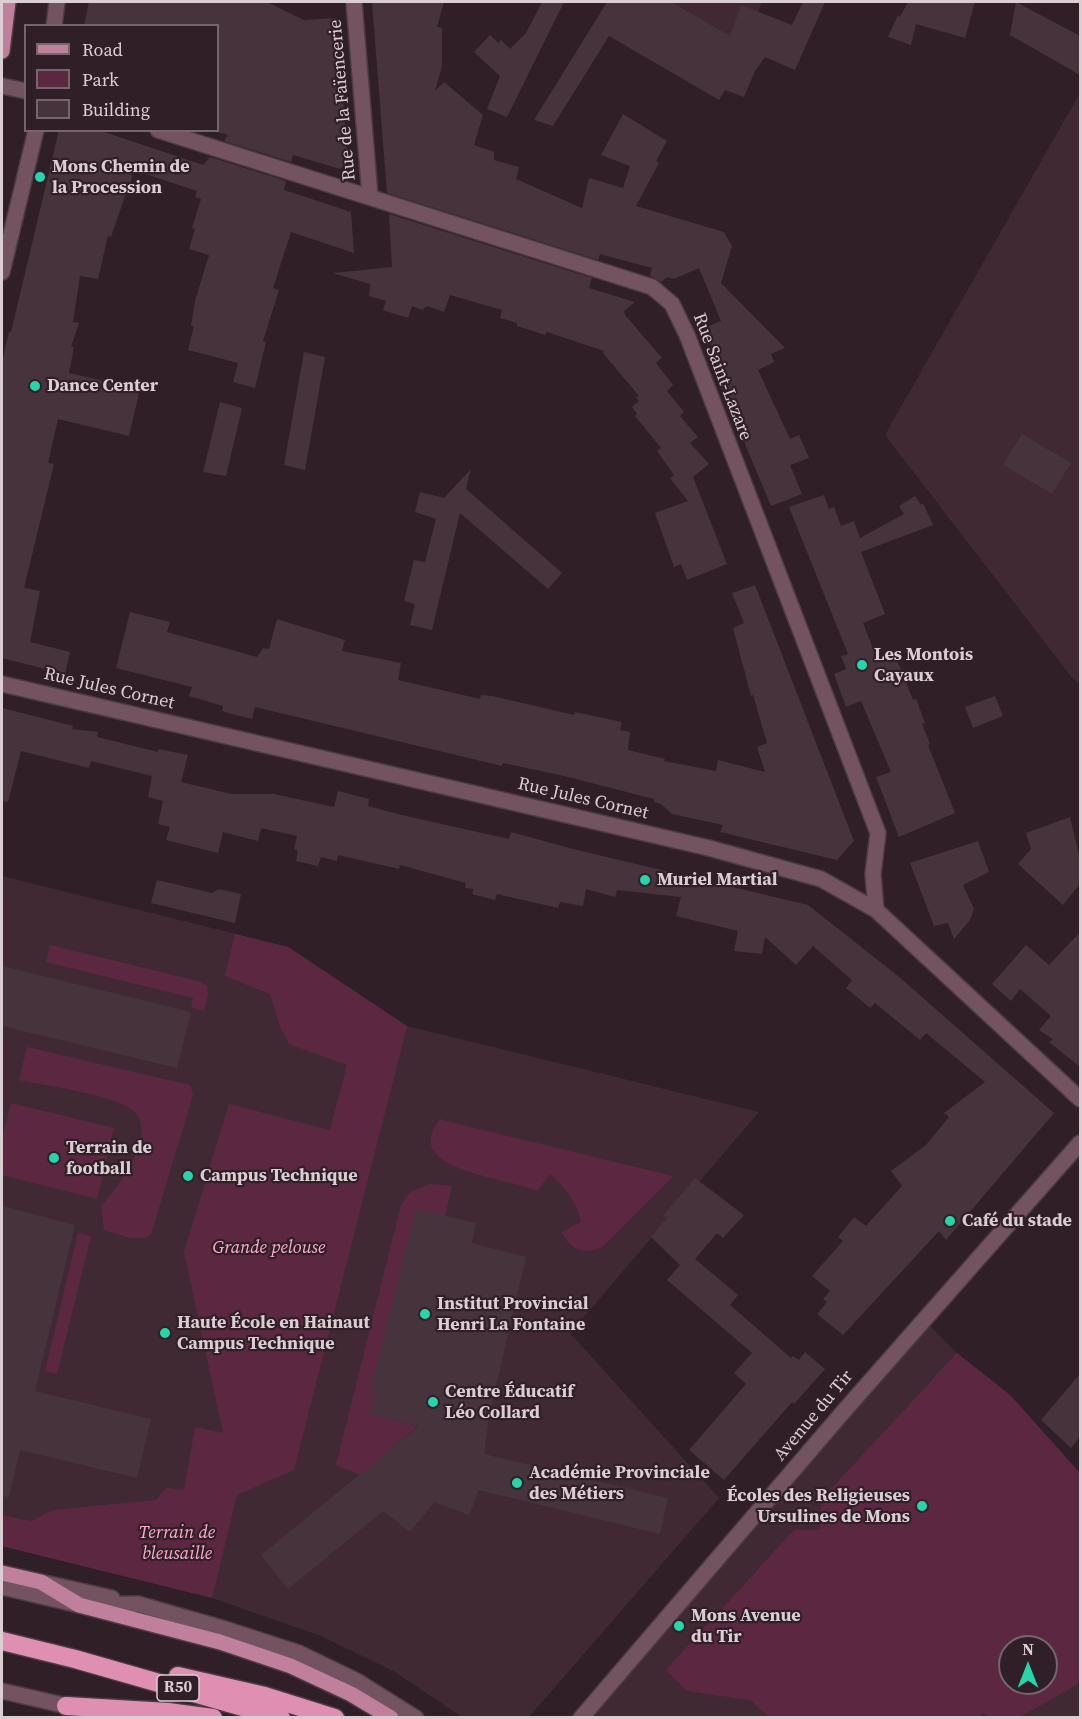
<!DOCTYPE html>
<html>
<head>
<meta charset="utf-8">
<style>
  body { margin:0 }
  #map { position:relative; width:1082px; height:1719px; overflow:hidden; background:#311f27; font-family:"Source Serif 4",serif }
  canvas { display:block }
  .frame { position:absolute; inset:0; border:3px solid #dbced3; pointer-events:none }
  .legend { position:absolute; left:24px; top:24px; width:195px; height:108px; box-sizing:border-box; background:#311f27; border:2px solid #75656c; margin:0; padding:8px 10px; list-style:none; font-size:18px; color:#dbced3 }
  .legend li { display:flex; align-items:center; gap:12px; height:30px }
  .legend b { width:30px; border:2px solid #75656c }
  .north { position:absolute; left:998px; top:1635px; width:60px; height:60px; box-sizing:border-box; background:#311f27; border:2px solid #75656c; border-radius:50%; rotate:0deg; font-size:16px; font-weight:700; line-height:24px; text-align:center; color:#dbced3 }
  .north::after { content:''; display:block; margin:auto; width:21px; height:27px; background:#27d5ad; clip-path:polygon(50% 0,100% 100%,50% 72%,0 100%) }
</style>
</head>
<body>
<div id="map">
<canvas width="1082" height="1719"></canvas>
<div class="frame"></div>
<ul class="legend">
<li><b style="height:8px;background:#c07f9b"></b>Road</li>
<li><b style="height:16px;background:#5c2841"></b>Park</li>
<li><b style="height:16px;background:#47333b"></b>Building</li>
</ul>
<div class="north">N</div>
</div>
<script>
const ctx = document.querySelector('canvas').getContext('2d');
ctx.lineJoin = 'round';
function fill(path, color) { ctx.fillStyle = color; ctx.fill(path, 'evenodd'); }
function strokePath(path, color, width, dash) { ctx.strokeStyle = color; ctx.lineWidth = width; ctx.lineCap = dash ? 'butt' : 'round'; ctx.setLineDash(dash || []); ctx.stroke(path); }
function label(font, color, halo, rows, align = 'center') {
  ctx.font = font + ' "Source Serif 4",serif'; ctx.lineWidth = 4.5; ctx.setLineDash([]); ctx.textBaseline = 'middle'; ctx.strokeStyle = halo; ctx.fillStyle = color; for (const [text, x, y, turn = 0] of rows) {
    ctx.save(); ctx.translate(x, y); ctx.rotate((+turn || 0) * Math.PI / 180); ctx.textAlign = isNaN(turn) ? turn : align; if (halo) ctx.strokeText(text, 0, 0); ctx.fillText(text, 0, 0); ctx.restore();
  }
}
fill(new Path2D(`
  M630,2H762L748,40L623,14Z
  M1080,93V685L1070,675L885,435Z
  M2,876L288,947L407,1026L759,1112L570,1333L719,1498L529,1717H462L395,1672L321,1636L212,1598L2,1546Z
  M924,1320L957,1353L1010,1395L1080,1473V1717L581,1718ZM1010,1647H1046V1683H1010Z`), '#402933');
fill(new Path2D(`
  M235,934L288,947L407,1026L294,1470L237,1495L212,1598L2,1546V1515L31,1521L53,1510L156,1500L167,1488L184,1490L195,1427L223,1433L184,1252L229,1104L330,1130L347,1065L289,1044L280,1027L270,994L225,976Z
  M50,945L198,981L207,986L208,995L204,1011L191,1007L193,998L46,962Z
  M27,1047L190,1085L193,1094L188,1112L151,1234L146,1238H130L104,1230L101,1206C117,1189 162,1130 131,1109C109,1094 47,1086 19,1080Z
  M11,1103L114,1128L97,1199L2,1175V1140Z
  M440,1119L458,1124L673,1176L603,1246C586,1256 569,1250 562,1232L581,1222C577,1202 565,1187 550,1174L537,1191C508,1177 398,1171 440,1119Z
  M430,1184L452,1186L445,1216L372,1389H376L371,1414L418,1426L360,1475L336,1465L401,1205L409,1193Z
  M78,1233L91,1236L57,1374L45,1371Z
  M957,1353L1010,1395L1080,1473V1683L1020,1717H988L984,1713L977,1718L769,1717L750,1700L687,1691L666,1670L794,1530H820L821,1500ZM1010,1647H1046V1683H1010Z`), '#5c2841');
fill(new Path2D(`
  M89,2H267L304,20L337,18L348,163L340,169L293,155L291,162L224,141L228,135L218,132V26H84Z
  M372,2H444L437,27L442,28V66L435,91L444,82L483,115L474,145L494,152V160L519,167L516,179L582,208L589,178L623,188L630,166L601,155L623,114L667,141L656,161L659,163L636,206L724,232L732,246L721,283L785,348L771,354L774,362L758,370L790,439L799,435L809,458L790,465L802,494L771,506L720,384L726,379L704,328L721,321L699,268L674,279L667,277L661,282L650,276L652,268L600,254L598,260L387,193Z
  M542,2H564L507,117L487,109L500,76L474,52L490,35L498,43L501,40L510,49L526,33Z
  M607,2H671L730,36L741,5L792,25L803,2H825L795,70L765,57L755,71L744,97L725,90L719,100L609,36L553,126L534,120Z
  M908,2H975L965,38L916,24L911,45L888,37L898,15L900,17Z
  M1016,2L1080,36V75L1010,35Z
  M59,130H98L203,165L210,157L286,181L284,190L351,212L354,253L291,232L273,288L279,290L263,341L266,342L255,388L233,382L238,363L188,350L194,326H191L195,301L209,255L189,249L195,229L192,228L201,199L195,197L197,191L133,170L129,194L126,193L111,237L108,236L98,279L80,276L73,322L79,323L71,347H74L69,373L140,389L129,436L58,419L48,463L54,464L24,588L40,591L30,642L70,652L65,674L2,658V362L9,332H11Z
  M389,214L592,278L589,288L635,302L624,311L625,315L662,358L656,363L673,385L667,391L684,412L680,416L698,437L690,443L709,464L693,477L727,564L687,580L681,564L674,567L655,513L688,501L670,478L674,475L657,451L661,448L635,416L637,414L632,407L639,401L636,397L639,396L603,353L604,351L547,332L545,335L517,326V323L500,318L502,310L450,295L444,312L427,306L422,310L412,306L408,318L383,310L386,301L369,296L370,284L333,273L392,267Z
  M304,352L325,357L305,470L284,465Z
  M220,402L242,408L226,476L203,472Z
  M1022,434L1071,463L1052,494L1003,465Z
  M471,469L466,489L562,573L548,589L460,513L432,630L410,625L415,604L404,601L414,560L425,562L436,519L415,512L420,492L444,498Z
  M824,495L829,509L834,507L841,526L854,521L860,538L904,514L899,506L915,496L921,505L923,503L933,525L861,552L885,614L863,623L878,661L895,655L913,700L916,699L925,723L922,724L930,744L928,745L955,813L899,837L876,777L891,772L861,701L846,707L834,674L846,669L841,656L848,654L789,507Z
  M755,585L854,841L837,860L720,832L723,825L672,814L661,804L654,802V799L560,775L503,763L502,766L255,707L252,719L232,714L222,711L223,706L189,696L192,687L116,668L130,612L170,622L167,632L257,657L263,648L269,649L277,619L345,640L342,651L401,663L398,680L480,699L481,695L492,696L574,715L575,712L622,722L620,730L630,732L628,750L665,759L664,761L716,771L718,760L765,772L757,747L767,743L753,695L751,696L733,628L744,623L732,593Z
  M995,696L1003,716L973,728L965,707Z
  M2,708L73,726L72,729L98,732L97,737L158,752L159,749L188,755L181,782L231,794H274L334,807L338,791L369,799L368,806L406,816L509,839L511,832L573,849L808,905L898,976L1054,1113L946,1240L939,1231L843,1335L817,1314L827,1302L823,1299L830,1291L812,1276L843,1241L838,1237L854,1217L866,1226L902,1186L891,1171L926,1145L949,1117L944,1113L985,1082L926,1033L920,1040L875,1003L870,1008L846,988L852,980L813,946L796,965L765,937L762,954L734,951L738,931L676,916L681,897L617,890L615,897L586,889L583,906L560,902L558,908L497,894L495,900L472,894L474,889L465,888L466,883L400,865L399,869L338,855L337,861L321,857L318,866L296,861L298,851L294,849L297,836L261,828L258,841L223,832L218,853L166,840L170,827L158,824L163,801L148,797L152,776L91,761L89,768L21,751L8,802L2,801Z
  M1070,817L1080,859V884L1063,905L1018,864L1031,849L1026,833Z
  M978,841L989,872L963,885L974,909L970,920L954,939L948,923L934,926L910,863Z
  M157,880L212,893L219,889L241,894L235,923L151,903Z
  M1080,932V1067L1049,1042L1053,1039L1039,1030L1051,1016L1020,989L1011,1001L992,984L1026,945L1049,965Z
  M2,966L191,1012L177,1068L2,1026Z
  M695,1178L744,1215L723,1238L717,1233L695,1259L738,1295L730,1305L791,1358L793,1356L799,1360L805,1352L825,1369L794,1404L792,1402L724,1480L689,1450L746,1384L734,1373L752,1353L667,1280L680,1265L651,1237L668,1217L663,1216Z
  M2,1206L75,1225L35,1391L151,1419L137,1478L20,1450L9,1497L2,1496Z
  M416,1209L476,1223L472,1243L526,1257L489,1416L484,1454L668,1498L660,1534L479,1490L469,1515L434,1502L410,1532L383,1511L288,1589L261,1555L419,1426L370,1414L376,1389H371Z
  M1080,1374V1437L1071,1448L1041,1420Z`), '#47333b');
const minor = new Path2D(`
  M354,2L370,196
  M54,26L57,2
  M2,86L26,91
  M158,130L652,287L672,304L687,335L878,833L873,874L876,910
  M2,272L36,130
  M2,684L709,848L821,879L876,910L1080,1099
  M45,1583L112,1598
  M2,1587L79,1605L138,1604L225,1629L299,1653L357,1681L416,1718
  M2,1691L76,1708
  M581,1718L844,1411L1080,1143`);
const major = new Path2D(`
  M2,51L8,2
  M2,1573L41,1582L79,1605L220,1642L291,1666L351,1694L391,1718`);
const highway = new Path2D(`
  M2,1641L75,1659L281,1718
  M178,1676L265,1696L335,1718
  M66,1706L168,1712L213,1718`);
strokePath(minor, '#4c3b43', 18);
strokePath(major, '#4c3b43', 18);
strokePath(highway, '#4c3b43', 21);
strokePath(minor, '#735360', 15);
strokePath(major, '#c07f9b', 15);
strokePath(highway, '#df90b2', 18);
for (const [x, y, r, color] of [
  [40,177,6,"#27d5ad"],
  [35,386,6,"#27d5ad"],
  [862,665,6,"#27d5ad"],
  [645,880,6,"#27d5ad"],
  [54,1158,6,"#27d5ad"],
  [188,1176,6,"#27d5ad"],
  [950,1221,6,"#27d5ad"],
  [425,1314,6,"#27d5ad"],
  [165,1333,6,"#27d5ad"],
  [433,1402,6,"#27d5ad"],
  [517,1483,6,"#27d5ad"],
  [922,1506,6,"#27d5ad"],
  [679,1626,6,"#27d5ad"]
]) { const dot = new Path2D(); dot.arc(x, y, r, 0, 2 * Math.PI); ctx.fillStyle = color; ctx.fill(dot); strokePath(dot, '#311f27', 2); }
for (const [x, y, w] of [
  [178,1688,42]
]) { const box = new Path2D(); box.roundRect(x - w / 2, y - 13, w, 26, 4.5); ctx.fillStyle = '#311f27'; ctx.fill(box); strokePath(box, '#dbced3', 1.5); }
label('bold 16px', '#dbced3', null, [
  ["R50",178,1688]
]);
label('18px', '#dbced3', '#311f27', [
  ["Rue de la Faïencerie",343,100,-95],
  ["Rue Saint-Lazare",722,377,69],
  ["Rue Jules Cornet",109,689,13],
  ["Rue Jules Cornet",583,799,13],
  ["Avenue du Tir",814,1416,-50]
]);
label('bold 18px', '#dbced3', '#311f27', [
  ["Mons Chemin de",52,167],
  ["la Procession",52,188],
  ["Dance Center",47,386],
  ["Les Montois",874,655],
  ["Cayaux",874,676],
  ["Muriel Martial",657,880],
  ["Terrain de",66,1148],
  ["football",66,1169],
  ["Campus Technique",200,1176],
  ["Café du stade",962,1221],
  ["Institut Provincial",437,1304],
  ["Henri La Fontaine",437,1325],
  ["Haute École en Hainaut",177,1323],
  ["Campus Technique",177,1344],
  ["Centre Éducatif",445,1392],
  ["Léo Collard",445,1413],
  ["Académie Provinciale",529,1473],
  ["des Métiers",529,1494],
  ["Écoles des Religieuses",910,1496,"right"],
  ["Ursulines de Mons",910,1517,"right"],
  ["Mons Avenue",691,1616],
  ["du Tir",691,1637]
], 'left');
label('italic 18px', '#feaace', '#311f27', [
  ["Grande pelouse",269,1248],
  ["Terrain de",177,1533],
  ["bleusaille",177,1554]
]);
</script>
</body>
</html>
